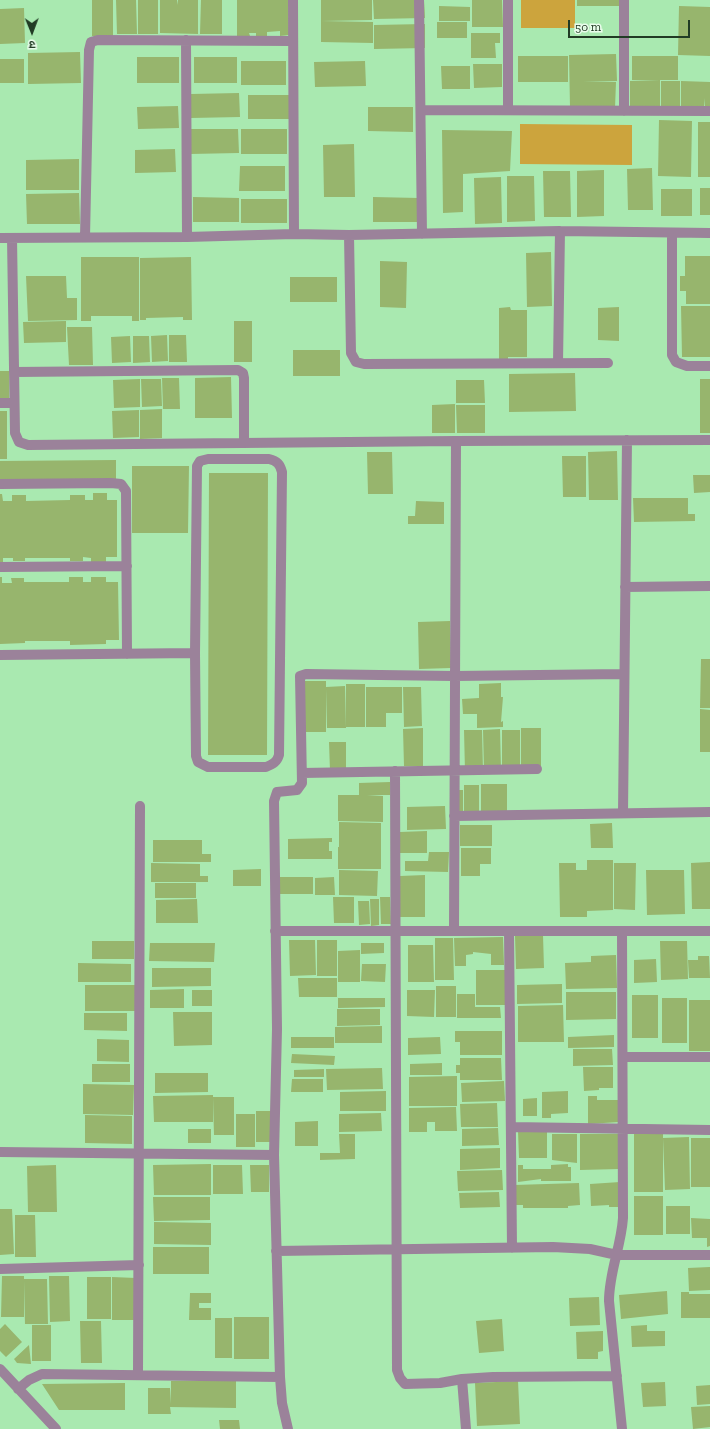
<!DOCTYPE html>
<html>
<head>
<meta charset="utf-8">
<style>
  body { margin:0 }
  #map { position:relative; width:710px; height:1429px; overflow:hidden; background:#a9e9b0; font-family:"Zilla Slab","Noto Sans Devanagari",serif }
  canvas { display:block }
  .north { position:absolute; left:12px; top:12px; width:40px; height:40px; -webkit-text-stroke:3px #eafdec; paint-order:stroke; rotate:179deg; font-size:11px; font-weight:700; line-height:16px; text-align:center; color:#213b24 }
  .north::after { content:''; display:block; margin:auto; width:14px; height:18px; background:#213b24; clip-path:polygon(50% 0,100% 100%,50% 72%,0 100%) }
  .scale { position:absolute; left:568px; top:20px; width:122px; height:18px; box-sizing:border-box; border:2px solid #213b24; border-top:0; padding-left:5px; font-size:12px; line-height:14px; white-space:nowrap; color:#213b24; -webkit-text-stroke:3px #eafdec; paint-order:stroke }
</style>
</head>
<body>
<div id="map">
<canvas width="710" height="1429"></canvas>
<div class="north">उ</div>
<div class="scale">50 m</div>
</div>
<script>
const ctx = document.querySelector('canvas').getContext('2d');
ctx.lineJoin = 'round';
function fill(path, color) { ctx.fillStyle = color; ctx.fill(path, 'evenodd'); }
function strokePath(path, color, width, dash) { ctx.strokeStyle = color; ctx.lineWidth = width; ctx.lineCap = dash ? 'butt' : 'round'; ctx.setLineDash(dash || []); ctx.stroke(path); }
fill(new Path2D(`
  M521,0H575V28H521Z
  M520,124L632,125V165L520,164Z`), '#cca43d');
fill(new Path2D(`
  M92,0H113V36H92Z
  M116,0H136L137,34H117Z
  M138,0H158V34H138Z
  M160,0H177L178,5V0H198V34L160,33Z
  M201,0H222V34H200Z
  M237,0H288L289,35L280,36V31L267,32V36H256V33H249L250,36H237Z
  M321,0H372V20L321,21Z
  M373,0H424L425,18L374,19Z
  M472,0H502L503,27H472Z
  M577,0H621V6H577Z
  M439,6L470,7V21H439Z
  M679,6L710,7V56L678,55Z
  M24,8L25,43L0,44V9Z
  M321,21L373,22V43L321,42Z
  M437,22H467V38H437Z
  M425,24V48L374,49V25Z
  M471,33H500V43H495L496,58H471Z
  M80,52L81,83L28,84V53Z
  M616,54L617,81L583,82H616L615,108L570,107L569,55Z
  M518,56H568V82H518Z
  M632,56H678V80H632Z
  M137,57H179V83H137Z
  M194,57H237V83H194Z
  M0,59H24V83H0Z
  M241,61H286V85H241Z
  M365,61L366,86L315,87L314,62Z
  M473,64H502V87L474,88Z
  M441,66H470V89H442Z
  M660,80V107H630V81Z
  M661,81H680V107H661Z
  M681,81L710,82V110H705V98L704,108H681Z
  M239,93L240,117L191,118V94Z
  M248,95H289V119H248Z
  M178,106L179,128L138,129L137,107Z
  M368,107H413V132L368,131Z
  M659,120L692,121L691,177L658,176Z
  M698,122H710V177H698Z
  M190,129H238L239,153L190,154Z
  M241,129H287V154H241Z
  M442,130L512,131L510,171L463,174V212L443,213Z
  M354,144L355,197H324L323,145Z
  M175,149L176,172L135,173V150Z
  M79,159V190H26V160Z
  M240,166H285V191H239Z
  M652,168L653,210H628L627,169Z
  M604,170V216L577,217V171Z
  M543,171H570L571,217H544Z
  M507,176H534L535,221L507,222Z
  M501,177L502,223L475,224L474,178Z
  M700,188H710V215H700Z
  M661,189H692V216H661Z
  M79,193L80,224H27L26,194Z
  M193,197L239,198V222H193Z
  M373,197L419,198V222H373Z
  M241,199H287V223H241Z
  M551,252L552,306L527,307L526,253Z
  M685,256H710V304H686V291H680V276H685Z
  M81,257H139V321H132V316H91V321H81Z
  M191,257L192,320H183V317L146,318V320H140V258Z
  M380,261L407,262L406,308L380,307Z
  M26,276H66L67,298H77V320L28,321Z
  M290,277H337V302H290Z
  M681,306H710V357H682Z
  M510,307L511,310H527V357H508V359H499V308Z
  M619,307V341L598,340V308Z
  M66,321V342L24,343L23,322Z
  M234,321H252V362H234Z
  M67,327H92L93,365H69Z
  M167,335L168,361L152,362L151,336Z
  M169,335H186L187,362H169Z
  M130,336L131,362L112,363L111,337Z
  M133,336H149L150,362L133,363Z
  M293,350H340V376H293Z
  M0,371H9V400H0Z
  M575,373L576,411L509,412V374Z
  M231,377L232,418H195V378Z
  M162,378H179L180,409H163Z
  M140,379V407L114,408L113,380Z
  M141,379H161L162,406L142,407Z
  M700,379H710V433H700Z
  M456,380H484L485,403H456Z
  M455,404V433H432V405Z
  M456,405H485V433H457Z
  M162,409V438L140,439V410Z
  M139,410V437L113,438L112,411Z
  M0,411H7V459H0Z
  M617,451L618,500H589L588,452Z
  M367,452H392L393,494H368Z
  M562,456H586V497H563Z
  M116,460V480L0,482V461Z
  M132,466H189L188,533H132Z
  M209,473H268L267,755H208Z
  M693,475H710V492L694,493Z
  M93,493H107V500H117V557H106V562H91V558L83,557V561H70V558H25V561H13V558H3V562H0V494H2L3,501H12V495H26V501L70,500V495H85V500H93Z
  M633,498H688V514H695V521L634,522Z
  M416,501L444,502V524H408V516H415Z
  M0,577H2V583H12L11,578H24V582H69V577H83V582H91V577H106V582H118L119,640H106V644L70,645V641H25V643L0,644Z
  M450,621L451,668L419,669L418,622Z
  M701,659H710V708H700Z
  M304,681H326V687L345,686L346,728H327L326,689V732H304Z
  M501,683V697H503L501,722L503,721V727L477,728V714H463L462,699L479,698V684Z
  M346,684H365V727H346Z
  M366,687H402V713H386V727H366Z
  M403,687H421L422,726L404,727Z
  M700,709L710,710V752H700Z
  M423,728V766H404L403,729Z
  M521,728H541V769L521,768Z
  M500,729L501,770H484L483,730Z
  M464,730H482L483,771L465,772Z
  M502,730H520V767H502Z
  M329,742H346V770L330,771Z
  M390,782V795H367L383,796V822L338,821V795H359V783Z
  M481,784H507V812L481,813Z
  M464,785H479V813H464Z
  M450,790H463V813L450,812Z
  M445,806L446,829L407,830V807Z
  M339,822L381,823V869H338V847L375,848L339,847Z
  M612,823L613,848H591L590,824Z
  M460,825H492V846H460Z
  M427,831V853H400V832Z
  M332,838V842H329V851H332V859H288V839Z
  M153,840H202V854H211V862H153Z
  M461,848H491V864H480V876H461Z
  M429,852H449L448,872L405,871V861H428Z
  M587,860H613V910L587,911V917H560L559,863H576V870H587Z
  M710,862V909H692L691,863Z
  M151,863L200,864V876H208V882H151Z
  M614,863H636L635,910L614,909Z
  M261,869V886H233V870Z
  M339,870L378,871L377,896L339,895Z
  M646,870H684L685,914L647,915Z
  M425,875V917H400V876Z
  M280,877H313V894H280Z
  M334,877L335,895H315V878Z
  M155,883H196V898H155Z
  M333,897H354V923H334Z
  M380,897H390L391,924H381Z
  M197,899L198,923H156V900Z
  M370,899H379V925L371,926Z
  M358,901H369L370,924L359,925Z
  M543,935L544,968L516,969L515,936Z
  M503,937L504,965H491V954L473,952V954L466,955V966H455L454,938Z
  M435,938H453L454,980H435Z
  M289,940H315L316,975L290,976Z
  M317,940H337V976H317Z
  M92,941H134V959H92Z
  M660,941H687L688,979L661,980Z
  M150,943H215L214,962L149,961Z
  M361,943H384V953L361,954Z
  M408,945H433L434,982H408Z
  M360,950V982H338V951Z
  M616,955L617,988L566,989L565,963L591,962V956Z
  M698,956H709L710,978H689L688,960H698Z
  M656,959L657,982L634,983V960Z
  M78,963L131,964V982H78Z
  M362,964H386L385,982L361,981Z
  M152,968H211V986L152,987Z
  M476,970H506V1005H476Z
  M298,978H337V997H299Z
  M562,984V1003L517,1004V985Z
  M85,985H137V1011H85Z
  M436,986H456V1017H436Z
  M184,989V1008H150V990Z
  M192,990H212V1006H192Z
  M407,990H435L434,1017L407,1016Z
  M566,992H616V1019L566,1020Z
  M457,994H475V1007H500L501,1018H457Z
  M632,995H658V1038H632Z
  M338,998H385V1007L338,1008Z
  M662,998H687V1043H662Z
  M689,1000H710V1051H689Z
  M563,1005L564,1042H518V1006Z
  M337,1009H380V1025L337,1026Z
  M173,1012H212V1045L174,1046Z
  M84,1013H127V1031L84,1030Z
  M382,1026V1043H335V1027Z
  M455,1031H502V1055H460V1042H455Z
  M614,1035V1047L568,1048V1037Z
  M291,1037H334V1048H291Z
  M440,1037L441,1054L408,1055V1038Z
  M97,1039L129,1040V1062L97,1061Z
  M573,1049H612L613,1065L573,1066Z
  M292,1054L335,1056L334,1065L291,1063Z
  M460,1058H501L502,1080H460V1073H456V1065H460Z
  M442,1063V1075H410V1064Z
  M92,1064H130V1082H92Z
  M583,1067H613V1088H599V1090L584,1091Z
  M382,1068L383,1089L327,1090L326,1069Z
  M324,1069V1077H294V1070Z
  M155,1073H208V1092L155,1093Z
  M457,1076V1106H409V1077Z
  M292,1079H323V1092H291Z
  M504,1081L505,1101L462,1102L461,1083Z
  M83,1084L134,1085L133,1115L83,1114Z
  M386,1091V1111H340V1092Z
  M568,1091V1113L551,1114V1118H542V1092Z
  M213,1095V1122H154L153,1096Z
  M588,1096H597V1100H618L619,1122L588,1124Z
  M213,1097H234V1135H214Z
  M537,1098V1116H523V1099Z
  M497,1103L498,1127H461L460,1104Z
  M456,1107L457,1131H435V1122H427V1132H409V1108Z
  M256,1111H273L274,1142H256Z
  M381,1113L382,1131L339,1132V1114Z
  M236,1114H255V1147H236Z
  M85,1115L132,1116V1144L85,1143Z
  M318,1121V1146H295V1122Z
  M498,1128L499,1145L462,1146V1129Z
  M188,1129H211V1143H188Z
  M518,1131H547V1158H519Z
  M634,1131H663V1192H634Z
  M339,1134H355V1159L320,1160V1153H340Z
  M552,1134H577V1163L552,1160Z
  M580,1134H619V1169L580,1170Z
  M689,1137L690,1189L665,1190L663,1138Z
  M691,1138H710V1187H691Z
  M500,1148V1168L460,1170V1149Z
  M211,1164V1195H154L153,1165Z
  M568,1164V1167H571V1181H541V1179L518,1182V1165H523V1169H551V1165Z
  M56,1165L57,1212H28L27,1166Z
  M213,1165H242L243,1194H213Z
  M250,1165H269V1192H251Z
  M502,1170L503,1190L458,1191L457,1171Z
  M620,1182L621,1207H609V1205L591,1206L590,1184Z
  M579,1183L580,1205L568,1206V1208H523V1205H514V1185Z
  M499,1192L500,1207L460,1208L459,1193Z
  M634,1196H663V1235H634Z
  M153,1197H210V1220L154,1221Z
  M666,1206H690V1234H666Z
  M0,1209H12L14,1254L0,1255Z
  M15,1215H35L36,1257H15Z
  M691,1218L710,1219V1246L707,1247V1238H692Z
  M154,1222L211,1223V1245L154,1244Z
  M153,1247H209V1274H153Z
  M710,1267V1290L689,1291L688,1268Z
  M2,1276H24V1279H47L48,1324H25L24,1281V1317H1Z
  M49,1276H69L70,1321L50,1322Z
  M87,1277H111V1319H87Z
  M112,1277L136,1278V1320H112Z
  M667,1291L668,1314L621,1319L619,1295Z
  M681,1292H689V1294H710V1318H681Z
  M190,1293H211V1303H199V1308H211V1320H189Z
  M599,1297L600,1325L570,1326L569,1298Z
  M234,1317H269V1359H234Z
  M215,1318H232V1358H215Z
  M502,1319L504,1351L479,1353L476,1321Z
  M80,1321H101L102,1363H81Z
  M5,1324L22,1342L6,1357L0,1351V1329Z
  M32,1325H51V1361H32Z
  M647,1325V1331H665V1346L632,1347L631,1326Z
  M603,1331V1351L598,1352V1359H577L576,1332Z
  M29,1345L31,1364L17,1363L14,1359Z
  M171,1381H236V1408L170,1407L171,1414H148V1388H170L171,1404Z
  M518,1381L520,1424L477,1426L475,1383Z
  M665,1382L666,1406L643,1407L641,1383Z
  M125,1383V1410H59L42,1384Z
  M710,1385V1404L697,1405L696,1386Z
  M710,1406V1427L693,1429L691,1407Z
  M219,1420H239L240,1429H220Z`), '#97b56d');
strokePath(new Path2D(`
  M293,0L294,234
  M419,0L422,234
  M624,0V111
  M186,40L187,237
  M421,110L710,111
  M508,110V0
  M672,233V355L676,362L687,366H710
  M349,235L351,353L356,362L364,364L608,363
  M85,237L89,50L91,42L98,40L293,41
  M0,238L187,237L294,234L349,235L560,231L710,233
  M12,238L15,433L19,442L28,445L456,441L710,440
  M558,363L560,231
  M14,372L238,370L243,373L244,378V443
  M0,403H14
  M0,484L111,483L121,484L126,491L127,654
  M0,567L127,566
  M625,587L710,586
  M0,655L195,653L196,756L198,762L208,767H266C273,764 277,762 279,755L282,472C280,464 277,461 269,459H208L200,461L197,466L195,653
  M395,771L397,1370L400,1378L405,1384L440,1383L462,1379
  M302,773L537,769
  M623,813L627,440
  M454,816L710,812
  M275,931H710
  M454,931L456,441
  M509,931L512,1248
  M622,931L623,1218C621,1247 609,1272 609,1301L622,1429
  M623,1057H710
  M511,1127L710,1130
  M0,1152L274,1155
  M276,1251L553,1247L590,1249L617,1255H710
  M0,1269L139,1265
  M0,1369L56,1429
  M138,1374L140,806
  M280,1377L282,1403L288,1429
  M18,1389L29,1380L42,1374L280,1377L274,1155L277,1029L274,801L277,792L297,790L302,783L300,676L306,674L454,676L624,674
  M466,1429L462,1379L493,1377L617,1376`), '#9b829a', 10);
</script>
</body>
</html>
